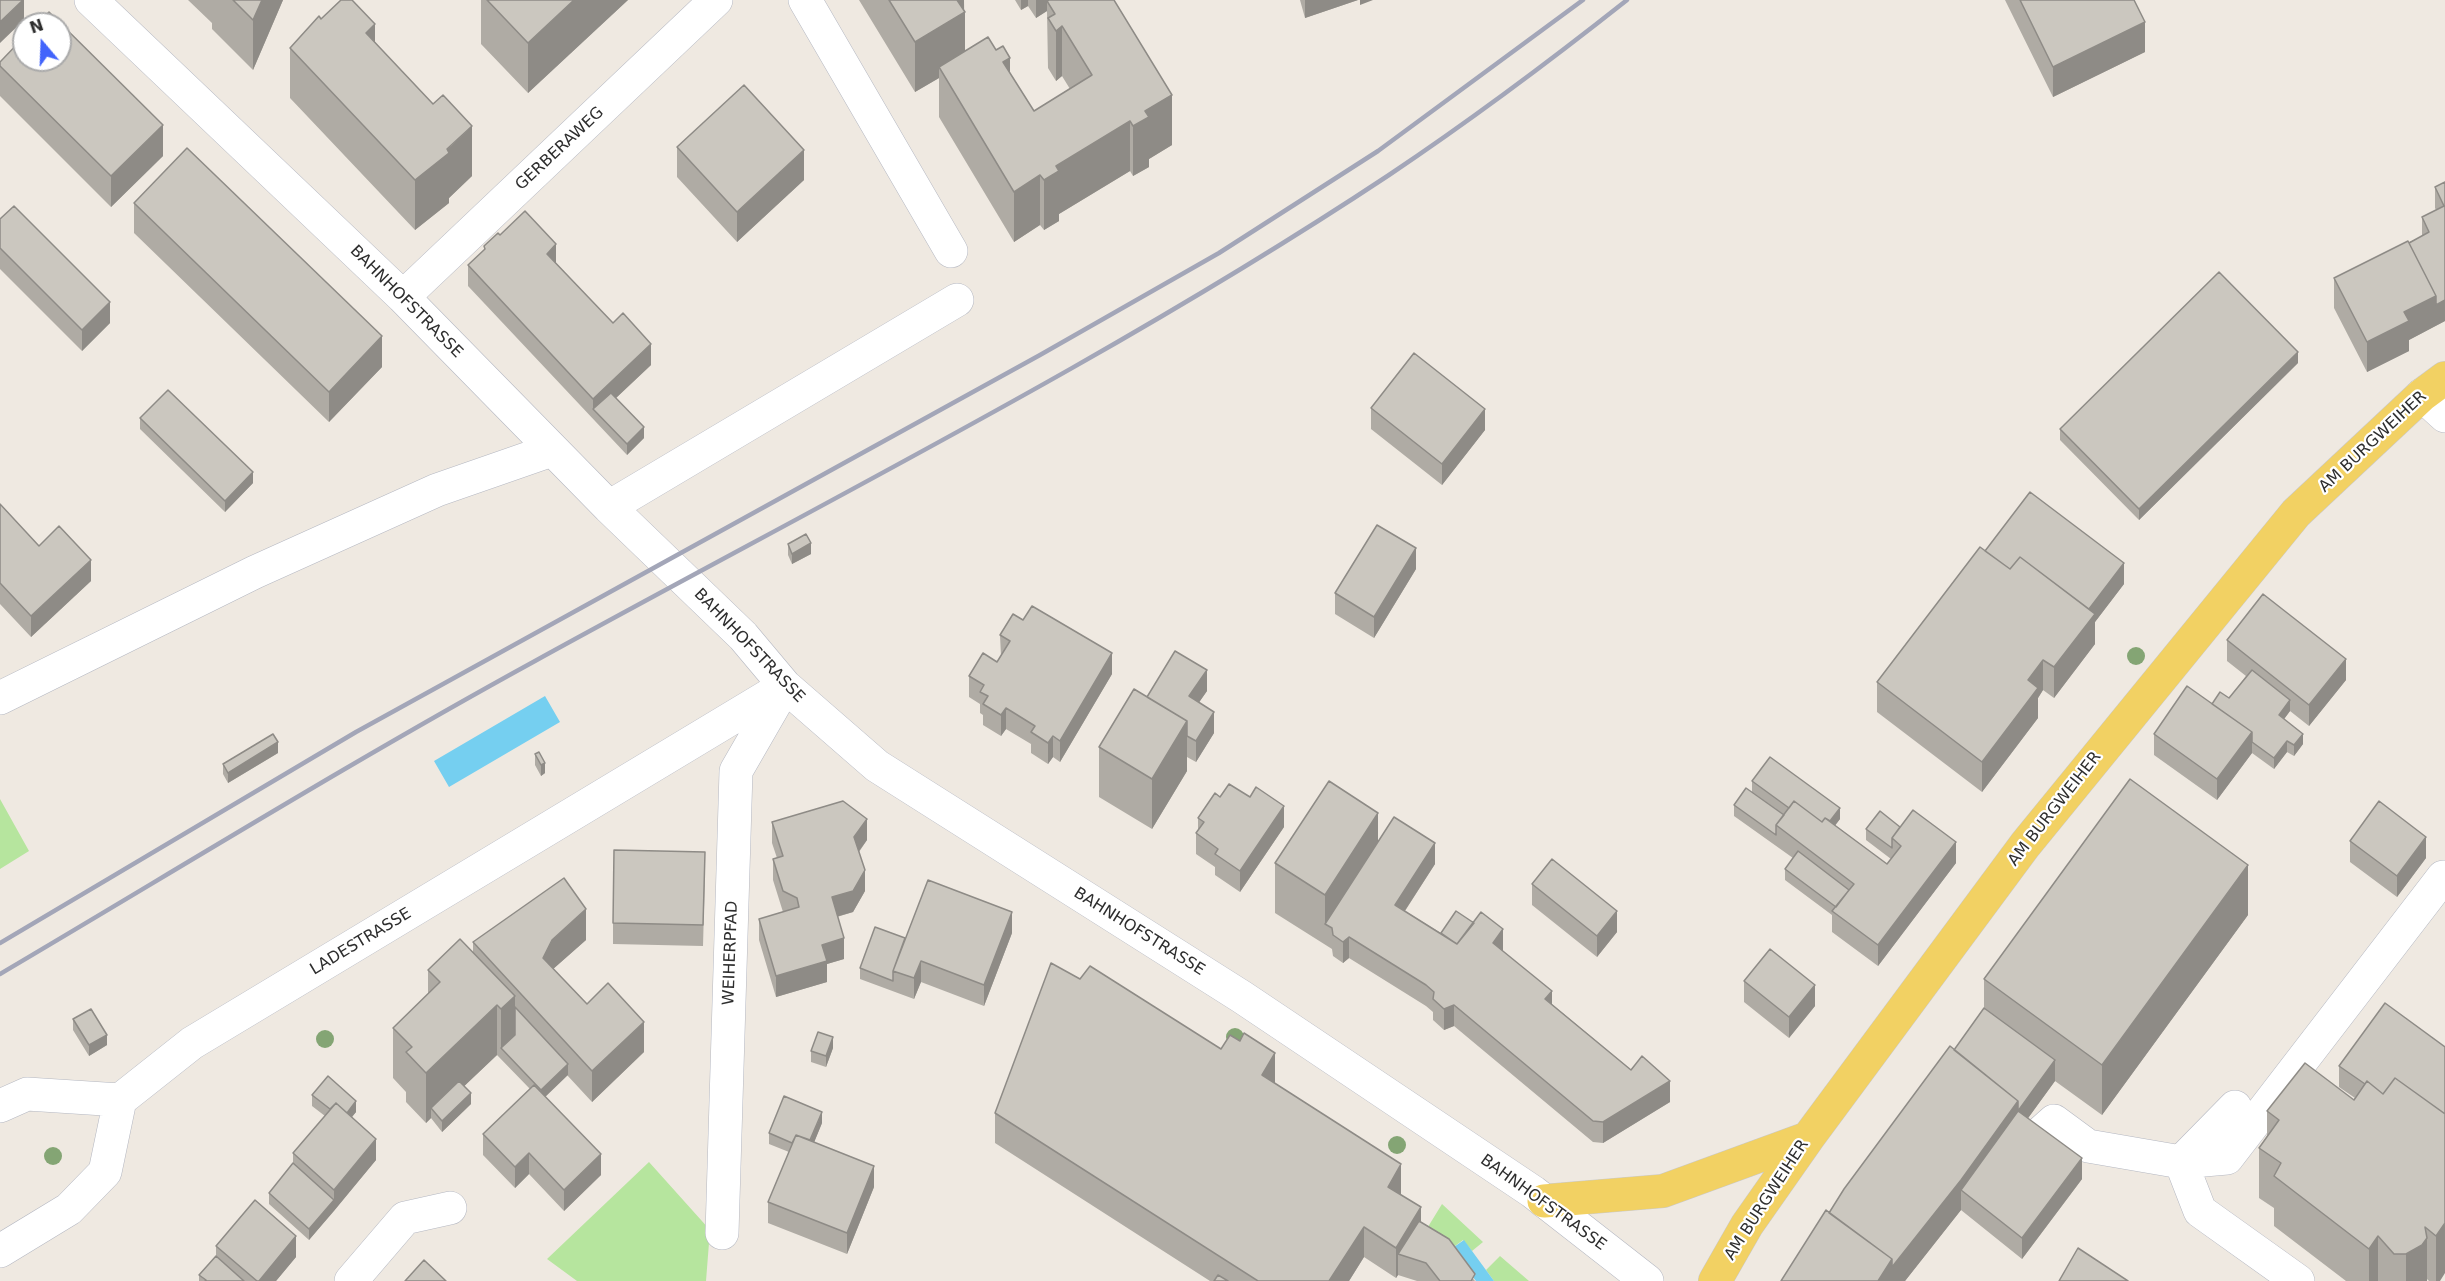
<!DOCTYPE html>
<html>
<head>
<meta charset="utf-8">
<style>
  body { margin:0 }
  #map { position:relative; width:2445px; height:1281px; overflow:hidden; background:#efe9e1; font-family:"DejaVu Sans",sans-serif }
  canvas { display:block }
  .north { position:absolute; left:12px; top:12px; width:60px; height:60px; box-sizing:border-box; background:#fff; border:2px solid #ababab; border-radius:50%; rotate:341deg; font-size:16px; font-weight:700; line-height:24px; text-align:center; color:#2e2e2e }
  .north::after { content:''; display:block; margin:auto; width:21px; height:27px; background:#4264fb; clip-path:polygon(50% 0,100% 100%,50% 72%,0 100%) }
</style>
</head>
<body>
<div id="map">
<canvas width="2445" height="1281"></canvas>
<div class="north">N</div>
</div>
<script>
const ctx = document.querySelector('canvas').getContext('2d');
ctx.lineJoin = 'round';
function fill(path, color) { ctx.fillStyle = color; ctx.fill(path, 'evenodd'); }
function strokePath(path, color, width, dash) { ctx.strokeStyle = color; ctx.lineWidth = width; ctx.lineCap = dash ? 'butt' : 'round'; ctx.setLineDash(dash || []); ctx.stroke(path); }
function label(font, color, halo, rows, align = 'center') {
  ctx.font = font + ' "DejaVu Sans",sans-serif'; ctx.lineWidth = 4.5; ctx.setLineDash([]); ctx.textBaseline = 'middle'; ctx.strokeStyle = halo; ctx.fillStyle = color; for (const [text, x, y, turn = 0] of rows) {
    ctx.save(); ctx.translate(x, y); ctx.rotate((+turn || 0) * Math.PI / 180); ctx.textAlign = isNaN(turn) ? turn : align; if (halo) ctx.strokeText(text, 0, 0); ctx.fillText(text, 0, 0); ctx.restore();
  }
}
fill(new Path2D(`
  M0,799L29,851L0,869Z
  M649,1162L710,1230L706,1281H577L547,1259Z
  M1442,1204L1483,1242L1472,1251L1463,1240L1451,1249L1423,1235Z
  M1500,1256L1529,1281H1494L1486,1270Z`), '#b6e59e');
fill(new Path2D(`
  M545,696L560,722L449,787L434,761Z
  M1464,1240L1494,1281H1476L1451,1249Z`), '#75cff0');
const minor = new Path2D(`
  M91,0L403,297L609,507L743,636L785,686L877,766L1242,997L1533,1192L1647,1281
  M805,0L951,251
  M403,297L716,0
  M2422,395L2445,416
  M609,507L957,300
  M0,698L255,572L437,490L552,450
  M0,1106L27,1094L120,1100
  M2035,1138L2054,1121L2088,1146L2181,1162L2227,1158L2443,877
  M2181,1162L2200,1211L2298,1281
  M2181,1162L2235,1107
  M722,1233L736,771L781,693
  M0,1251L69,1209L105,1172L120,1100L192,1043L785,686
  M351,1281L405,1218L450,1208`);
const major = new Path2D(`
  M1544,1201L1663,1191L1808,1138
  M1715,1281L1747,1225L1808,1138L2025,845L2296,513L2422,395L2445,378`);
strokePath(minor, '#b4b7c1', 34);
strokePath(major, '#c9c9c9', 34);
strokePath(minor, '#fff', 33);
strokePath(major, '#f2d163', 33);
strokePath(new Path2D(`
  M0,943L356,732L1040,355L1219,253L1378,151L1583,0
  M0,974C178,869 354,760 535,661C822,503 1116,356 1389,175C1471,120 1550,61 1627,0`), '#a3a6b8', 4.5);
ctx.fillStyle = '#84a574';
for (const [x, y] of [
  [2136,656],
  [1235,1037],
  [325,1039],
  [1397,1145],
  [53,1156]
]) { ctx.beginPath(); ctx.arc(x, y, 9, 0, 2 * Math.PI); ctx.fill(); }
fill(new Path2D(`
  M188,0H283L253,70L212,29V23Z
  M481,0H628L528,93L481,44Z
  M859,0H964L965,51L1010,73L1034,111L1070,89L1062,76L1056,81L1048,68L1047,11L1036,18L1028,6L1021,10L1015,0H1114L1172,145L1149,159V167L1133,176L1130,171L1059,214V221L1044,230L1040,225L1014,242L939,117V78L915,92Z
  M1300,0H1358L1305,18Z
  M2005,0H2134L2145,52L2053,97Z
  M321,19L375,42L472,176L449,198V203L415,230L290,98V48Z
  M0,62L163,156L111,207L0,96Z
  M677,147L804,180L737,242L677,177Z
  M2445,182V321L2409,340V351L2367,372L2334,308V278L2422,236V217L2436,210L2435,208V187Z
  M134,203L382,367L329,422L134,233Z
  M0,219L110,323L82,351L0,269Z
  M500,235L556,263L651,365L616,398L644,438L627,455L468,286V265L484,250V246Z
  M2298,363L2139,520L2060,440V429Z
  M1371,408L1485,430L1442,485L1371,429Z
  M140,418L253,483L225,512L140,429Z
  M0,504L39,546L91,581L31,637L0,604Z
  M788,544L811,554L792,564L788,555Z
  M1985,551L2124,584L2095,622V644L2054,698L2043,690L2038,698V718L1982,792L1877,712V682Z
  M1416,569L1374,638L1335,614V593Z
  M1000,635L1112,674L1060,762L1053,757L1048,764L1031,753V744L1006,729L1001,736L983,725V715L980,713V704L969,697V676L997,662L1001,656Z
  M2227,640L2346,680L2309,726L2290,711L2284,719L2303,744L2294,756L2287,752L2274,769L2252,753L2217,800L2154,755V734L2229,698L2246,676L2227,661Z
  M1207,691L1199,702L1214,733L1196,762L1187,757V771L1152,829L1099,797V747L1147,697Z
  M539,752L545,773L541,776L535,765V754Z
  M278,753L228,783L223,774V764Z
  M1752,781L1840,819L1835,825L1887,864L1891,859L1866,840V829L1900,827L1956,863L1878,966L1832,932V915L1785,880V869L1793,858L1734,816V805L1784,815L1752,792Z
  M1220,797L1284,827L1240,892L1215,875V867L1196,854V833L1198,830V818Z
  M772,822L867,840L859,852L865,891L853,912L837,917L844,959L827,964V982L776,997L759,940V919L783,912L773,880V859L777,858L772,843Z
  M2350,841L2426,858L2397,897L2350,862Z
  M1378,842L1435,864L1405,911L1441,933L1503,951L1552,1004L1670,1102L1603,1143L1593,1142L1454,1026L1444,1030L1433,1020V1012L1426,1006L1349,958L1343,963L1333,956L1332,949L1275,913V863Z
  M705,873L703,946L613,944V923Z
  M1532,884L1617,932L1597,957L1532,905Z
  M2248,915L2102,1115L2055,1081L2028,1118L2082,1179L2022,1259L1961,1210L1905,1281H1781L1829,1213L1954,1050L1984,1008V979Z
  M1012,933L984,1006L921,982L914,999L860,979V968L905,938Z
  M586,940L553,969L587,1004L644,1052L592,1102L567,1075L545,1096L601,1175L564,1211L529,1174L515,1188L483,1155V1134L530,1089L497,1055L464,1086L471,1104L442,1132L431,1118L426,1123L406,1102V1092L393,1078V1028L428,994V970L473,952V942Z
  M1080,979L1275,1083L1401,1194V1195L1421,1222L1475,1281H1417L1398,1275L1396,1278L1364,1257L1349,1281H1210L995,1143V1113Z
  M1744,981L1815,1006L1789,1038L1744,1002Z
  M73,1019L107,1045L89,1056L73,1030Z
  M2445,1047L2440,1281H2429L2427,1279V1281H2346L2274,1226V1208L2259,1198V1148L2267,1136V1111L2354,1100L2355,1098L2339,1087V1066Z
  M833,1048L826,1067L811,1062V1051Z
  M312,1095L356,1112L352,1117L376,1160L309,1240L269,1204V1193L293,1163V1153L325,1116L312,1106Z
  M822,1123L814,1142L874,1187L847,1254L768,1223V1202L789,1152L769,1144V1133Z
  M216,1246L296,1257L276,1281H199V1275L216,1256Z`), '#afaba4');
fill(new Path2D(`
  M23,0H24V20L0,43V22Z
  M262,0H283L253,70V20Z
  M574,0H628L528,93V43Z
  M957,0H964V13L965,12V62L939,67V78L915,92V42Z
  M1021,0H1028V6L1021,10Z
  M1036,0H1066L1047,1V11L1036,18Z
  M1305,0H1358L1305,18Z
  M1360,0H1373L1360,5Z
  M2145,22V52L2053,97V67Z
  M375,24V74L366,33Z
  M1062,26V76L1056,81V31Z
  M1010,58V108L1003,62Z
  M1172,95V145L1149,159V167L1133,176V126L1145,111Z
  M1130,121V171L1059,214V221L1044,230V180L1056,166Z
  M163,125V156L111,207V176Z
  M472,126V176L449,198V203L415,230V180Z
  M804,150V180L737,242V212Z
  M1040,175V225L1014,242V192Z
  M556,244V265L547,254Z
  M2436,296L2445,300V321L2409,340V351L2367,372V342L2404,312Z
  M110,302V323L82,351V330Z
  M382,336V367L329,422V392Z
  M651,344V365L599,414L593,409V399Z
  M2298,352V363L2139,520V509Z
  M1485,409V430L1442,485V464Z
  M644,427V438L627,455V444Z
  M253,472V483L225,512V501Z
  M811,543V554L792,564V554Z
  M1416,548V569L1374,638V617Z
  M91,560V581L31,637V616Z
  M2124,563V584L2095,622V644L2054,698V667L2084,615Z
  M1112,653V674L1060,762V741Z
  M2346,659V680L2309,726V705Z
  M2043,660V690L2038,698V718L1982,792V762L2028,680Z
  M1207,670V691L1189,717V696Z
  M2290,700V711L2279,726V715Z
  M1006,708V729L1001,736V715Z
  M1214,712V733L1196,762V741Z
  M1187,721V771L1152,829V779Z
  M2252,732V753L2217,800V779Z
  M2303,734V744L2294,756V745Z
  M1053,736V757L1048,764V743Z
  M2287,741V752L2274,769V758Z
  M278,742V753L228,783V773Z
  M545,763V773L541,776V765Z
  M1284,806V827L1240,892V871Z
  M1840,808V819L1822,843V832Z
  M1378,813V863L1332,928L1325,924V895Z
  M867,819V840L854,858V837Z
  M2426,837V858L2397,897V876Z
  M1956,842V863L1878,966V945Z
  M1435,843V864L1395,926V905Z
  M2248,865V915L2102,1115V1065Z
  M865,870V891L853,912L832,918V897Z
  M586,909V940L552,970L543,958L552,940Z
  M1617,911V932L1597,957V936Z
  M1012,912V933L984,1006V985Z
  M1503,929V950L1493,964V943Z
  M1349,937V958L1343,963V942Z
  M844,938V959L827,964V982L776,997V976L822,945Z
  M921,961V982L914,999V978Z
  M1815,985V1006L1789,1038V1017Z
  M1552,991V1012L1545,999Z
  M515,996V1046L501,1048V1009Z
  M497,1005V1055L436,1113L431,1108V1118L426,1123V1073Z
  M1454,1005V1026L1444,1030V1009Z
  M644,1022V1052L592,1102V1071Z
  M107,1035V1045L89,1056V1045Z
  M833,1037V1048L826,1067V1056Z
  M1275,1053V1083L1262,1105V1075Z
  M2055,1060V1081L2018,1132L1961,1190V1210L1905,1281H1892V1267L2018,1101Z
  M568,1064V1075L541,1101V1090Z
  M1670,1081V1102L1603,1143V1122Z
  M471,1093V1104L442,1132V1121Z
  M356,1101V1112L342,1129V1119Z
  M822,1112V1123L807,1160V1149Z
  M376,1139V1160L334,1211V1190Z
  M529,1153V1174L515,1188V1167Z
  M601,1154V1175L564,1211V1190Z
  M2082,1158V1179L2022,1259V1238Z
  M1401,1164V1194L1388,1217V1187Z
  M874,1166V1187L847,1254V1233Z
  M334,1200V1211L309,1240V1229Z
  M1421,1207V1238L1398,1254V1275L1396,1278V1248Z
  M2445,1223V1273L2440,1281H2436V1236Z
  M1364,1227V1257L1349,1281H1329Z
  M296,1236V1257L276,1281H259Z
  M2378,1236V1281H2369V1249Z
  M2427,1238V1281H2406V1254Z
  M1892,1259V1281H1878Z`), '#8e8b86');
const building = new Path2D(`
  M0,0H23L0,22Z
  M233,0H262L253,20Z
  M341,0H352L375,24L366,33L433,104L443,95L472,126L447,149L449,153L415,180L290,48L319,16L321,19Z
  M487,0H574L528,43Z
  M889,0H957L965,12L915,42Z
  M1049,0H1114L1172,95L1145,111L1149,117L1133,126L1130,121L1056,166L1059,171L1044,180L1040,175L1014,192L939,67L988,37L996,50L1003,46L1010,58L1003,62L1034,111L1092,75L1062,26L1056,31L1048,18L1055,14L1047,1Z
  M2020,0H2134L2145,22L2053,67Z
  M49,12L163,125L111,176L0,66V62L24,37V60H60V24H37Z
  M744,85L804,150L737,212L677,147Z
  M187,148L382,336L329,392L134,203Z
  M2445,182V300L2436,305V296L2409,243L2429,232L2422,217L2444,206L2435,187Z
  M14,206L110,302L82,330L0,248V219Z
  M525,211L556,244L547,254L613,323L623,313L651,344L593,399L468,265L485,249L484,246L498,233L500,235Z
  M2408,241L2436,296L2404,312L2409,321L2367,342L2334,278Z
  M2219,272L2298,352L2139,509L2060,429Z
  M1414,353L1485,409L1442,464L1371,408Z
  M168,390L253,472L225,501L140,418Z
  M611,393L644,427L627,444L593,409Z
  M2030,492L2124,563L2089,609L2020,557L2010,569L1985,551Z
  M0,504L39,546L59,526L91,560L31,616L0,583Z
  M1377,525L1416,548L1374,617L1335,593Z
  M806,534L811,543L792,554L788,544Z
  M1980,547L2010,569L2020,557L2095,614L2054,667L2043,660L2028,680L2038,688L1982,762L1877,682Z
  M2263,594L2346,659L2309,705L2227,640Z
  M1032,606L1112,653L1060,741L1053,736L1048,743L1031,732L1035,726L1006,708L1001,715L983,704L988,696L980,692L984,685L969,676L983,653L997,662L1010,641L1000,635L1013,614L1023,620Z
  M1175,651L1207,670L1189,696L1214,712L1196,741L1187,736V721L1147,697Z
  M2252,670L2290,700L2279,715L2303,734L2294,745L2287,741L2274,758L2252,742V732L2212,704L2220,692L2229,698Z
  M2187,686L2252,732L2217,779L2154,734Z
  M1134,689L1187,721L1152,779L1099,747Z
  M273,734L278,742L228,773L223,764Z
  M539,752L545,763L541,765L535,754Z
  M1770,757L1840,808L1830,821L1825,818L1822,822L1794,801L1789,808L1752,781Z
  M2130,779L2248,865L2102,1065L1984,979Z
  M1329,781L1378,813L1325,895L1275,863Z
  M1229,784L1250,797L1256,787L1284,806L1240,871L1215,854L1218,849L1196,833L1204,822L1198,818L1215,793L1220,797Z
  M1746,788L1784,815L1776,825V835L1734,805Z
  M843,801L867,819L854,837L865,870L853,891L832,897L844,938L822,945L827,961L776,976L759,919L799,907L797,898L783,891L773,859L783,856L772,822Z
  M1794,801L1822,822L1825,818L1887,864L1901,846L1892,838L1913,810L1956,842L1878,945L1832,911L1854,884L1776,825Z
  M2379,801L2426,837L2397,876L2350,841Z
  M1880,811L1900,827L1892,838V848L1866,829Z
  M1394,817L1435,843L1395,905L1457,944L1481,912L1503,929L1493,943L1552,991L1545,999L1631,1070L1642,1056L1670,1081L1603,1122L1593,1121L1454,1005L1444,1009L1433,999L1434,992L1426,985L1349,937L1343,942L1333,935L1332,928L1325,924Z
  M614,850L705,852L703,925L613,923Z
  M1798,851L1849,890L1836,907L1785,869Z
  M1552,859L1617,911L1597,936L1532,884Z
  M564,878L586,909L552,940L543,958L587,1004L608,983L644,1022L592,1071L473,942Z
  M928,880L1012,912L984,985L921,961L914,978L893,971Z
  M1456,911L1474,923L1457,944L1441,933Z
  M875,927L905,938L893,971V981L860,968Z
  M460,939L515,996L501,1009L497,1005L426,1073L406,1052L412,1047L393,1028L440,982L428,970Z
  M1770,949L1815,985L1789,1017L1744,981Z
  M1051,963L1080,979L1090,966L1221,1049L1230,1035L1240,1041L1244,1033L1275,1053L1262,1075L1401,1164L1388,1187L1421,1207L1396,1248L1364,1227L1329,1281H1258L995,1113Z
  M2385,1003L2445,1047V1114L2395,1078L2383,1094L2367,1081L2365,1084L2339,1066Z
  M515,1007L568,1064L541,1090L501,1048L515,1035Z
  M1984,1008L2055,1060L2018,1111V1101L1954,1050Z
  M91,1009L107,1035L89,1045L73,1019Z
  M818,1032L833,1037L826,1056L811,1051Z
  M1950,1046L2018,1101L1961,1180L1892,1267V1259L1829,1213L1844,1189Z
  M2305,1063L2354,1100L2367,1081L2383,1094L2395,1078L2445,1114V1223L2436,1236L2425,1227L2427,1238L2422,1245L2406,1254H2394L2378,1236L2369,1249L2274,1176L2281,1163L2259,1148L2279,1120L2267,1111Z
  M328,1076L356,1101L347,1113L336,1103L330,1109L312,1095Z
  M459,1081L471,1093L442,1121L431,1108Z
  M534,1085L601,1154L564,1190L529,1153L515,1167L483,1134Z
  M784,1096L822,1112L810,1140L796,1135L792,1143L769,1133Z
  M336,1103L376,1139L334,1190L293,1153Z
  M2018,1111L2082,1158L2022,1238L1961,1190Z
  M796,1135L874,1166L847,1233L768,1202Z
  M293,1163L334,1200L309,1229L269,1193Z
  M255,1200L296,1236L259,1281H257L216,1246Z
  M1826,1210L1892,1259L1878,1281H1781Z
  M1419,1221L1449,1239L1475,1274L1471,1281H1440L1426,1263L1398,1254Z
  M2078,1248L2128,1281H2059Z
  M216,1256L244,1281H205L206,1280L199,1275Z
  M424,1260L446,1281H405Z
  M1218,1275L1228,1281H1214Z`);
fill(building, '#cbc7bf');
strokePath(building, '#8e8b86', 1.5);
label('16px', '#2e2e2e', '#fff', [
  ["GERBERAWEG",560,149,-43],
  ["BAHNHOFSTRASSE",406,302,45],
  ["AM BURGWEIHER",2373,442,-43],
  ["BAHNHOFSTRASSE",749,646,46],
  ["AM BURGWEIHER",2055,809,-52],
  ["BAHNHOFSTRASSE",1139,932,32],
  ["LADESTRASSE",361,942,-31],
  ["WEIHERPFAD",731,953,-88],
  ["AM BURGWEIHER",1767,1200,-57],
  ["BAHNHOFSTRASSE",1543,1203,36]
]);
</script>
</body>
</html>
